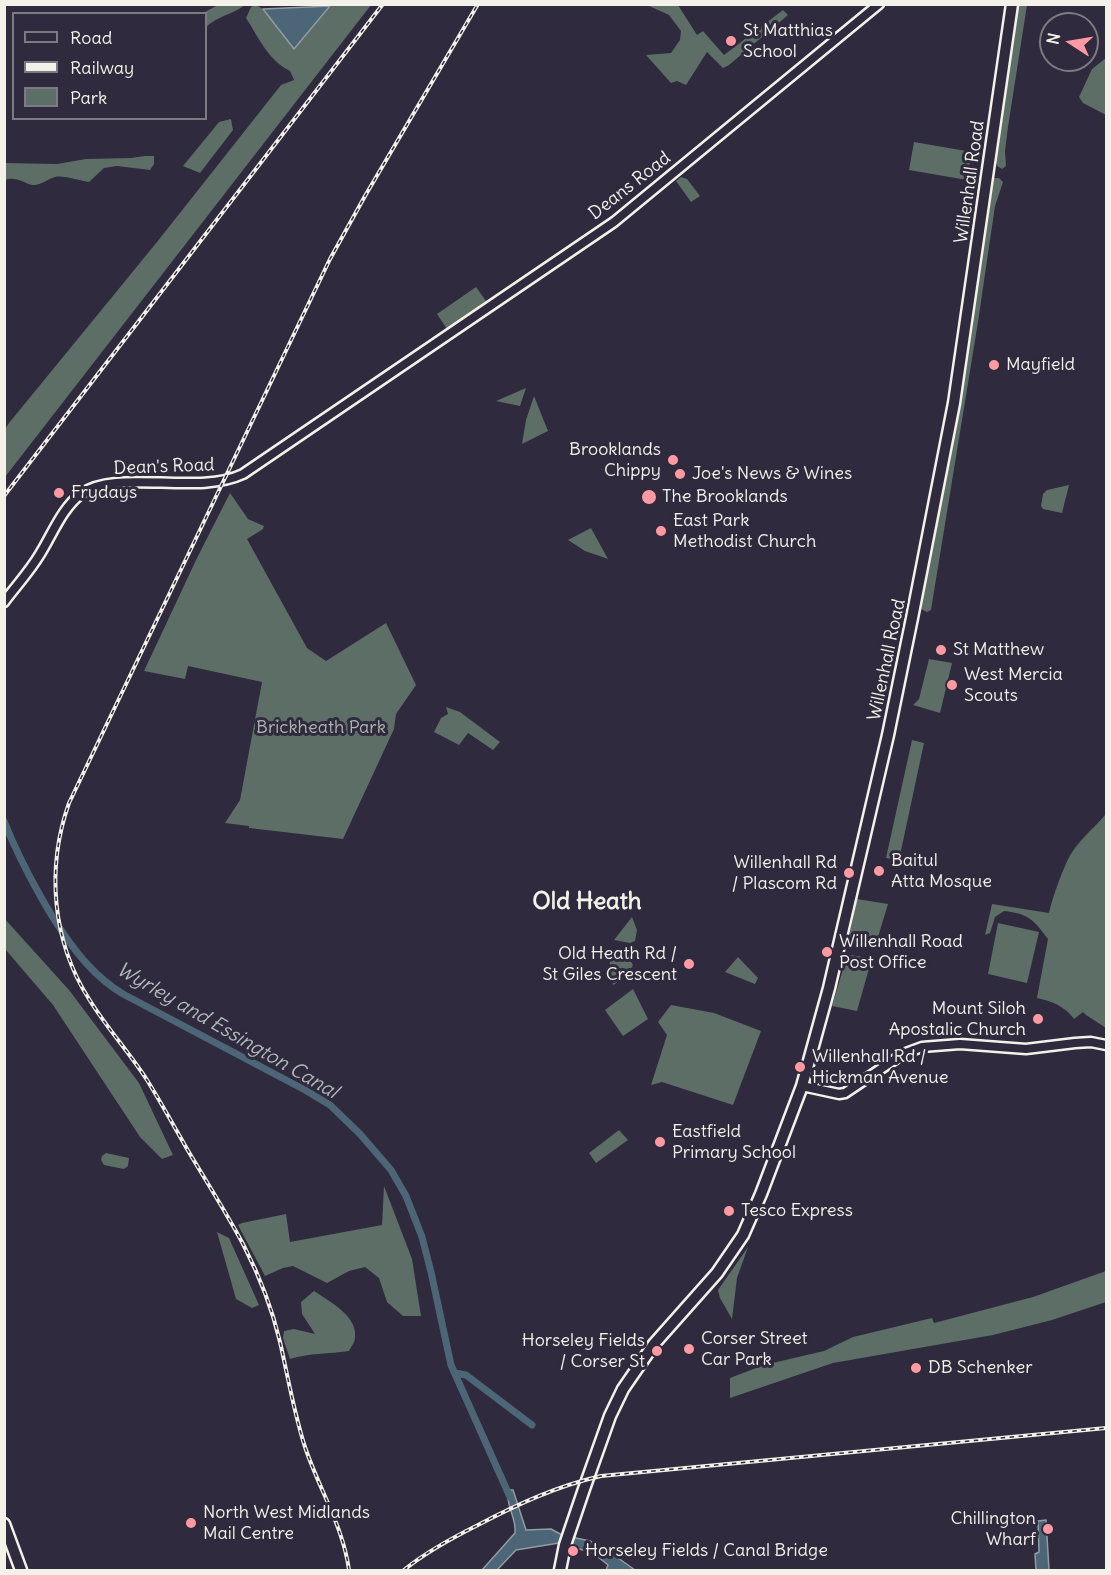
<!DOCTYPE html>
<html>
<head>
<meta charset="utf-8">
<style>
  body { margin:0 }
  #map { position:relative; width:1111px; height:1575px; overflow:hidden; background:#2f2a3d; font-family:Delius,sans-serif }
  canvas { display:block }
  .frame { position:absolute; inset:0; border:6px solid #f4f1e8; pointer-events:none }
  .legend { position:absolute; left:12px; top:12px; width:195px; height:108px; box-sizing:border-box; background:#2f2a3d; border:2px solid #7e7a81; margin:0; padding:8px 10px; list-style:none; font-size:18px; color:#f4f1e8 }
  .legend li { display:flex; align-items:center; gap:12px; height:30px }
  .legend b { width:30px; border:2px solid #7e7a81 }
  .north { position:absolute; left:1039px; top:12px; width:60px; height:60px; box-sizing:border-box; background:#2f2a3d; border:2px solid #7e7a81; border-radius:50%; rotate:282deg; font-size:16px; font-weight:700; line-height:24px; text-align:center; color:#f4f1e8 }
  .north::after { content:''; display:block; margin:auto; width:21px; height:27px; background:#ff9aa2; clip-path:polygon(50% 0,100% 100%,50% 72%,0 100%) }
</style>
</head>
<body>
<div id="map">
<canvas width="1111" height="1575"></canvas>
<div class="frame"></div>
<ul class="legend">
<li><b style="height:8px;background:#2f2a3d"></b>Road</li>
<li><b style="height:8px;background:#f4f1e8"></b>Railway</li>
<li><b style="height:16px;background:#5c6e66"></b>Park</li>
</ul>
<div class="north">N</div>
</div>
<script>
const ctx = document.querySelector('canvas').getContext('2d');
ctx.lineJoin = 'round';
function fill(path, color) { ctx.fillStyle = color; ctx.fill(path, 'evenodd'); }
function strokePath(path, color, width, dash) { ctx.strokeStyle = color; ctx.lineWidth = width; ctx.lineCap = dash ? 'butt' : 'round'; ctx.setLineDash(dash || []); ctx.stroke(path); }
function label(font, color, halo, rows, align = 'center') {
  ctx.font = font + ' Delius,sans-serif'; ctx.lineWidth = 6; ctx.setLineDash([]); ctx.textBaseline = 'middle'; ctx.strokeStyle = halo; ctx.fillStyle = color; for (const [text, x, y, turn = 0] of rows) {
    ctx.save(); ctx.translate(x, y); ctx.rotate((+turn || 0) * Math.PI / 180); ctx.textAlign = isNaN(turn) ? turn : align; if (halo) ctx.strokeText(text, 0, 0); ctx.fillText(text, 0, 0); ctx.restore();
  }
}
fill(new Path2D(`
  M218,5V4L245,5C232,15 219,15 206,27V14L203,13Z
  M256,5L263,9L294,49L332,5H371L5,477V429L9,423L157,242L281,85L294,80L290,71C268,60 259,38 246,18L251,7Z
  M647,5H678L697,35L703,31L724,55L783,10L788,15L729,65L723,68L707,52L686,85L677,81L671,83L646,55L671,53L680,40L681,31L669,15Z
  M1018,5H1027L1008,127L1005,151L1006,166L1002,169L997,166L995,160Z
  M1106,58V115L1083,103L1079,97L1092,69Z
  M231,119L233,130L200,173L183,166L219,122Z
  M914,142L972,152L967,180L909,170Z
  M145,156H154V164L150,170L117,166L104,168L89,182C80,181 64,175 55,177C47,179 41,186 32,185C22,182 16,176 5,180V163L57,164L86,159L131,158Z
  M681,177L687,179L700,196L691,202L676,181Z
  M994,178H999L1003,182L995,206L978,322L931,610L927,612L921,609L970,328L991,183Z
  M476,287L486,301L447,329L437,314Z
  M526,388L520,406L496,401Z
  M534,396L548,431L522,444L526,420Z
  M1069,485L1062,513L1043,509L1041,506L1043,494L1047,490Z
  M230,493L248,519L264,526L263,529L247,539L307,648L326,661L386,623L416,685L396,714L394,729L343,839L249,828V826L225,823L240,800L262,682L188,666L185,679L144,671L197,558Z
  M591,528L608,559L585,551L568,540Z
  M929,659L952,663L940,713L913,705L919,699Z
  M446,707L460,712L500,742L493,750L468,733L459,745L434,732L441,718L448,714Z
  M912,740L924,743L899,860L886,858Z
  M1106,814V1028L1086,1015L1083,1012L1074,1019C1065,1006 1051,1001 1037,998L1048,939C1033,919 1029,914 1004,911L995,917L990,933L985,935L992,904L1049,913C1052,899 1064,865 1071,854C1080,839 1095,827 1106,814Z
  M857,899L888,904L875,947L848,942Z
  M632,917L637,930L635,941L630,943L614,940Z
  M4,918L69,990L139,1083L173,1155L162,1159L140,1137L53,1005L5,949Z
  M998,923L1039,932L1027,983L988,974Z
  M608,952L630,960L633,965L627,976L613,985Z
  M849,955L872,958L857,1011L832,1006L847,956Z
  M738,957L758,978L755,984L725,972Z
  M633,989L648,1019L623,1036L605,1010Z
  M671,1005L714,1013L761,1031L733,1105L662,1082L651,1085L667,1035L658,1022Z
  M619,1130L628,1140L596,1163L589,1153Z
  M106,1153L129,1158L128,1166L124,1169L104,1165L101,1160L102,1156Z
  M384,1186L412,1259L421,1316H403L387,1302L379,1278L365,1267L349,1271L327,1283L293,1266L283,1268L265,1276L238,1225L242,1223L286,1214L290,1242L382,1225Z
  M217,1232L229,1238L259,1305L252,1308L236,1299Z
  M748,1247L737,1278L732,1319L720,1298L718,1290Z
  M1106,1271V1302L1052,1320L993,1335L833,1363L730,1398V1378L764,1365L824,1351L853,1337L932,1318L934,1323L1033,1297Z
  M314,1291C329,1301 358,1316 355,1338C355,1342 351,1347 349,1351C329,1354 309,1353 290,1359L283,1338L284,1331L294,1329L315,1334L302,1314L301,1302Z`), '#5c6e66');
const water = new Path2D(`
  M330,6L294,49L263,9Z
  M508,1490H513L526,1530L551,1529L562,1535L590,1541L604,1548L635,1570H606L608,1565L593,1553L559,1543L516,1550L497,1570H482L515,1533C517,1518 505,1505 508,1490Z
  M1046,1520L1049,1570H1036L1035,1554L1039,1552L1038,1521Z`);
fill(water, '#4d6677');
strokePath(water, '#909ea4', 1.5);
strokePath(new Path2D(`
  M4,821C21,864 57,932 88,965C98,976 110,986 123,994L305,1090L330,1105L360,1134L391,1170L406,1196L422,1237L431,1272L451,1365L510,1497
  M455,1373L466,1375L532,1425`), '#4d6677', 7);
const tertiary = new Path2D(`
  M4,602C16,586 30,571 40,554C52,535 62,508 81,494C116,468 197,496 243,474L614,222L879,4
  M802,1086L839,1094L845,1093L903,1054L922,1047L960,1044L1026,1049L1075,1043L1091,1042L1106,1045`);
const primary = new Path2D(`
  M4,1524L21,1570`);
const trunk = new Path2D(`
  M560,1570L565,1545L584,1489L610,1416L623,1389L654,1344L717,1273L743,1235L761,1194L802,1086L829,988L888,735L912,618L954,403L1012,4`);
strokePath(tertiary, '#f4f1e8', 13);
strokePath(primary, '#f4f1e8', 15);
strokePath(trunk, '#f4f1e8', 15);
strokePath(tertiary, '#2f2a3d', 8);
strokePath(primary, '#2f2a3d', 10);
strokePath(trunk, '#2f2a3d', 10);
const rail = new Path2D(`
  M4,496L383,4
  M349,1570C343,1526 319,1489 305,1447C294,1413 288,1377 280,1342C272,1308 259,1275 243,1244C227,1214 208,1184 190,1154C176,1130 162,1104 147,1080C129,1052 106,1027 89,999C52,941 46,868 69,803L330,259L365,196L478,4
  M404,1570C426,1552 452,1538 478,1525C518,1504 557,1486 601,1476L1106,1428`);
strokePath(rail, '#f4f1e8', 4);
strokePath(rail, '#2f2a3d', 1.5, [4.5]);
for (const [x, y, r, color] of [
  [731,41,6,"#ff9aa2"],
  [994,365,6,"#ff9aa2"],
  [673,460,6,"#ff9aa2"],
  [680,474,6,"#ff9aa2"],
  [59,493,6,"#ff9aa2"],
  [649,497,8,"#ff9aa2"],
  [661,531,6,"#ff9aa2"],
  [941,650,6,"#ff9aa2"],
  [952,685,6,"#ff9aa2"],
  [879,871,6,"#ff9aa2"],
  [849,873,6,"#ff9aa2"],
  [827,952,6,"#ff9aa2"],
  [689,964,6,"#ff9aa2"],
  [1038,1019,6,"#ff9aa2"],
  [800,1067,6,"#ff9aa2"],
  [660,1142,6,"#ff9aa2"],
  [729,1211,6,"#ff9aa2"],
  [689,1349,6,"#ff9aa2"],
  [657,1351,6,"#ff9aa2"],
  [916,1368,6,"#ff9aa2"],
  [191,1523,6,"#ff9aa2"],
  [1048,1529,6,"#ff9aa2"],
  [573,1551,6,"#ff9aa2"]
]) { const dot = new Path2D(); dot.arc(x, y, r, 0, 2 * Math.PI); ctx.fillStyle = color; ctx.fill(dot); strokePath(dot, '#2f2a3d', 2); }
label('18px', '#f4f1e8', '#2f2a3d', [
  ["St Matthias",743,31],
  ["School",743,52],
  ["Mayfield",1006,365],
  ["Brooklands",661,450,"right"],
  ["Chippy",661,471,"right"],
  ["Joe's News & Wines",692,474],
  ["Frydays",71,493],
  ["The Brooklands",662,497],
  ["East Park",673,521],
  ["Methodist Church",673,542],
  ["St Matthew",953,650],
  ["West Mercia",964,675],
  ["Scouts",964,696],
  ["Baitul",891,861],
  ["Atta Mosque",891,882],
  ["Willenhall Rd",837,863,"right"],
  ["/ Plascom Rd",837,884,"right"],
  ["Willenhall Road",839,942],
  ["Post Office",839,963],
  ["Old Heath Rd /",677,954,"right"],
  ["St Giles Crescent",677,975,"right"],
  ["Mount Siloh",1026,1009,"right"],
  ["Apostalic Church",1026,1030,"right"],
  ["Willenhall Rd /",812,1057],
  ["Hickman Avenue",812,1078],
  ["Eastfield",672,1132],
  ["Primary School",672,1153],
  ["Tesco Express",741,1211],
  ["Corser Street",701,1339],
  ["Car Park",701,1360],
  ["Horseley Fields",645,1341,"right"],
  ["/ Corser St",645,1362,"right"],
  ["DB Schenker",928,1368],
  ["North West Midlands",203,1513],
  ["Mail Centre",203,1534],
  ["Chillington",1036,1519,"right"],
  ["Wharf",1036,1540,"right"],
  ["Horseley Fields / Canal Bridge",585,1551]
], 'left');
label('18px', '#f4f1e8', '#2f2a3d', [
  ["Willenhall Road",970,182,-82],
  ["Deans Road",630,186,-38],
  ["Dean's Road",164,467,-2],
  ["Willenhall Road",887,660,-78]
]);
label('18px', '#b0b6ae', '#2f2a3d', [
  ["Brickheath Park",321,728]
]);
label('italic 20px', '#b1b9bb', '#2f2a3d', [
  ["Wyrley and Essington Canal",227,1031,30]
]);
label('bold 24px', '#f4f1e8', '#2f2a3d', [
  ["Old Heath",587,902]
]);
</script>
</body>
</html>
